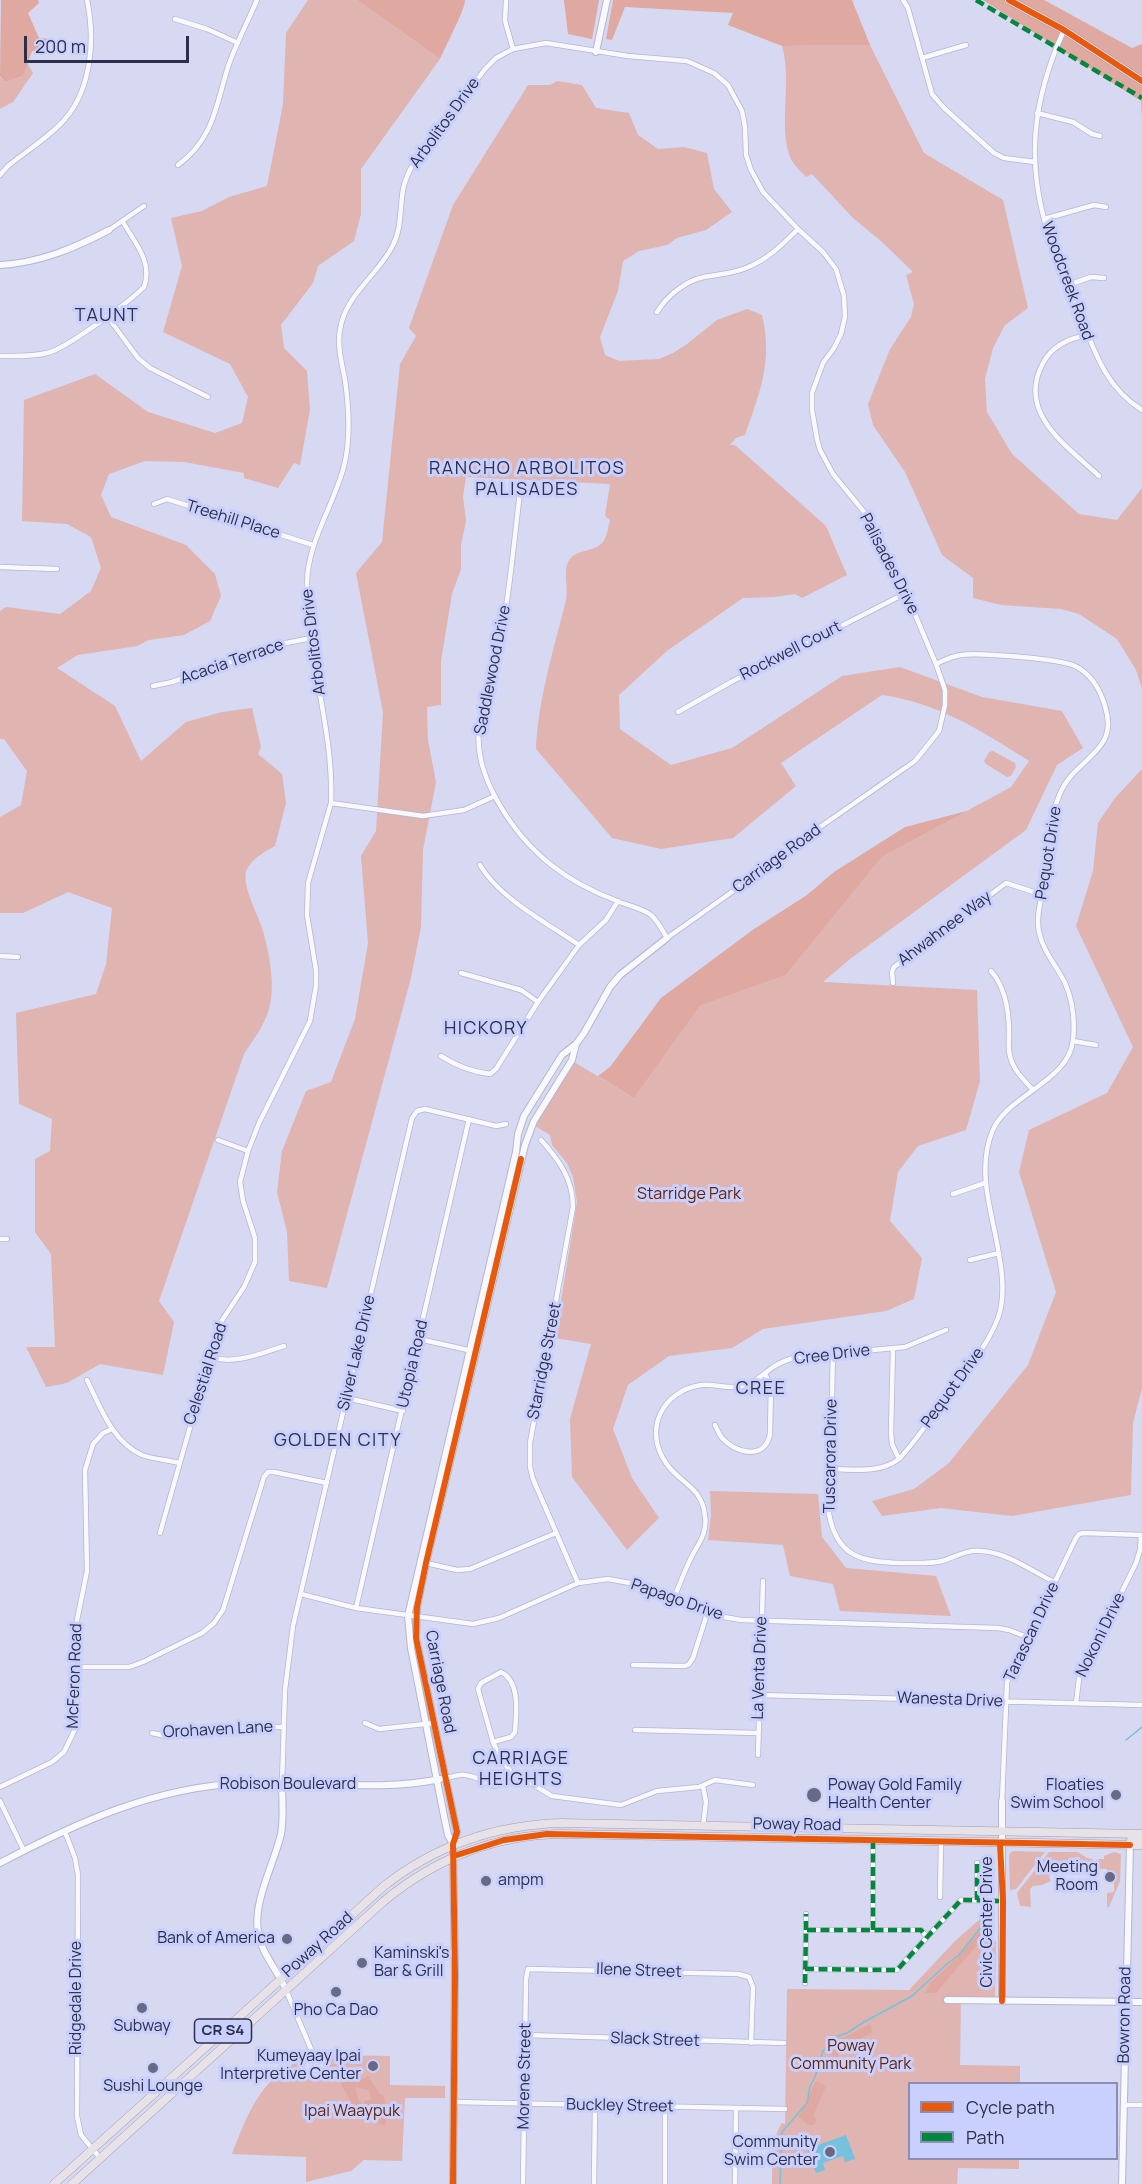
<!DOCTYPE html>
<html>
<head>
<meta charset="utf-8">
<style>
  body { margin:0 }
  #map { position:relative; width:1142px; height:2184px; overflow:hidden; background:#d6d9f1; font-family:Manrope,sans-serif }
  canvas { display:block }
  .legend { position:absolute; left:908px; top:2082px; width:210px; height:78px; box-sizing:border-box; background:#cad0fd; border:2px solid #8b8fb6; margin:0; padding:8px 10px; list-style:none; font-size:18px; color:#2c2e4b }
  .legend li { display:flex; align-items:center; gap:12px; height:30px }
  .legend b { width:30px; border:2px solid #8b8fb6 }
  .scale { position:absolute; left:24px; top:36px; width:165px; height:27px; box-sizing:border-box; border:3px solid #2c2e4b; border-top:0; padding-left:8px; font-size:18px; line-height:21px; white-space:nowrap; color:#2c2e4b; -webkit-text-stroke:4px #cad0fd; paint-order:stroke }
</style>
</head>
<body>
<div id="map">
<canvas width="1142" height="2184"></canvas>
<ul class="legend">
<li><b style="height:8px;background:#e8590c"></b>Cycle path</li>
<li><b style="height:8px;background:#00873e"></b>Path</li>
</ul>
<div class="scale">200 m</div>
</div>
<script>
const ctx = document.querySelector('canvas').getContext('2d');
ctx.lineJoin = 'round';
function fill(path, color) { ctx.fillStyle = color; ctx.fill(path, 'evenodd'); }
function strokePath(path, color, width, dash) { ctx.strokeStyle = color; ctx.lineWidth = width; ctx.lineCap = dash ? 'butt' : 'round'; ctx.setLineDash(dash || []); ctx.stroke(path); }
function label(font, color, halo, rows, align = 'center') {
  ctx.font = font + ' Manrope,sans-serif'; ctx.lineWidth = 6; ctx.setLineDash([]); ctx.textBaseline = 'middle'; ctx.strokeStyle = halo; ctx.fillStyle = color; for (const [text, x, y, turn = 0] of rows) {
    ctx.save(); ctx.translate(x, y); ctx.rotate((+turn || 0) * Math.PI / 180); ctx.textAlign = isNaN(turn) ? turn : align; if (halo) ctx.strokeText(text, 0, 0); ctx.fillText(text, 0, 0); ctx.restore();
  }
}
fill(new Path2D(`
  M308,0H357L440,59L361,169V214L354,241L318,266L313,283L281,325L284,348L307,371L310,410L300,465L294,463L278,488L244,478V473L184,462L145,461L109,474L101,495L111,517L186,545L215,574L221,596L210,621L184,635L149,640L137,646L78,655L57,668L115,706L141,761L186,722L222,712L252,708L261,747L258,754L282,774L286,803L275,846C264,852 253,858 247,869C240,884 259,916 263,931C269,952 274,979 271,1000C268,1021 255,1037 244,1054L159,1301L174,1322L163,1375L100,1364L67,1383L46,1387L26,1347H55L51,1254L35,1232V1159L50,1151L52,1119L19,1104L16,1013L96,994L106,964L112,908L68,892L23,913H0V817L21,805L27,771L4,739H0V611L6,607L60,614L91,591L101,568L91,537L67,524L22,521L24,400L95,374L148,412L215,433L242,423L248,397L230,364L163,332L182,266L171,218L202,211L229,197L267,186L283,104L286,33Z
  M870,45L924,153L1003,200L1028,308L1005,325L993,348L985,379L987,412L1012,454L1079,514L1117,520L1142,488V689L1136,670L1117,639L1079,614L1061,609L1001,605L973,598V578L942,555L905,472L873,425L868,404L890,349L911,317L914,304L906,275L913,272L882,242L853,218L812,174L806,177C800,170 791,163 789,154C779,123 792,80 782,46Z
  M27,63L33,73L13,102L0,109V77L5,82L23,76Z
  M557,81L582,85L596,108L629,113L638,135L658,149L684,147L707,153L714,189L732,212L706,230L677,238L667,245L639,251L623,261L618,291L600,337L605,355L619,361L659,359L673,353L687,344L717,320L747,309L762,315C773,361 760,392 745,435L736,438L730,445H735L826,526L847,575L802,598L795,594L774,597L743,598L668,650L619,695L620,729L671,765L732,748L842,676L900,667L982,697L1062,711L1083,748L1057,765L1026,830L850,959L823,982L977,990L980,1081L966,1130L918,1146L898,1172L890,1221L922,1258L914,1299L886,1311L763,1329L732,1348L669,1356L628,1385L613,1429L632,1478L659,1518L627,1550L572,1477L570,1419L591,1344L555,1338L577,1202L573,1177L567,1163L552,1145L550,1135L535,1126L574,1062L634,1098L700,1006L786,975L882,857L1011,787L1029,761C984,732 936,702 882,695L781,763L796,786L733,838L661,849L612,838L536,749C538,699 554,649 566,600C569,587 562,569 570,559C578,549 595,552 603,542C607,537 608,527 610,520L605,516L610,484L466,477L463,497L466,521L461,545V569L452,594L441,661V705L427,707L428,740L436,782L423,850L421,927L411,978L327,1288L289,1281L287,1232L277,1192L282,1151L306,1091L331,1082L355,1019L368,943L361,856L376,831L383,712L356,573L382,542L400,364L416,336L409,328L453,205L528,85H550Z
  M993,751L1015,763L1016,767L1011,776L1007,777L986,764L984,761L989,752Z
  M1142,769V1388L1133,1423L1131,1495L1012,1516L941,1508L882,1516L872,1501L914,1489L948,1464L1028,1365L1056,1292L1019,1172L1029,1130L1107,1093L1133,1047L1076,926L1093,871L1098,823L1115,798Z
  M710,1491L818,1494L822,1537L846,1568L936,1576L951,1616L840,1611L833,1584L790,1576L783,1545L708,1540L711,1515Z
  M1015,1851L1045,1852L1016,1889L1010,1890L1009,1855L1011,1852Z
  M1049,1852H1078L1087,1858L1093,1859V1869H1085V1872H1051L1049,1877L1051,1881L1042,1885L1033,1886L1030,1889L1031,1907L1020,1906L1017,1893Z
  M1114,1852L1121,1854L1120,1881L1109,1907H1107V1893L1114,1892V1873L1107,1872V1869H1098V1859H1104V1856Z
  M986,1914L991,1919L960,1956L930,1983L980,1940L996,1941L995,1998L961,1997L960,2065L1020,2066V2083L910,2084V2158L1019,2159V2169L958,2168L957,2184H772C773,2163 770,2141 782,2123L785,2124L787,1989L909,1990L956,1940Z
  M309,2053L310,2058C303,2066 300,2074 311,2080L319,2079C327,2072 325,2063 320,2055L390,2056V2085L445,2086V2098H405L402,2161L364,2160L351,2171L306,2182V2157L232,2154C243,2125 254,2096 277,2075C287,2067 298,2060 309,2053Z`), '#dfb4b1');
fill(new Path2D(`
  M1,0H38L39,3L28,13L39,38L50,39L43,51H32L23,76L5,82L0,76Z
  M357,0H465C465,10 445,47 440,59Z
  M564,0H599L592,39L568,34Z
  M613,0H852L870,45L782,46L728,25L733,13L625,7L612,40L606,39Z
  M983,0H1044L1132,48L1142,44V118L1141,101Z
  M967,811L882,857L786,975L700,1006L634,1098L598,1076L610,1067L661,998L754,929L807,895L834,872L905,827Z
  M983,1927L989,1931L936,1993H925L930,1983L960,1955Z
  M870,2024L873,2032L843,2048L837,2057L825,2054L841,2039Z
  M368,2076L380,2094L384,2096L387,2115L385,2126L378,2123L379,2112L374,2106L366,2107L364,2101L371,2100L369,2090L356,2087C355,2102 367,2106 366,2119L360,2118L341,2084L342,2078L359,2081Z
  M816,2081L826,2086L813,2116L817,2119L814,2125H808L798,2116C809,2104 808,2094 816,2081Z`), '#dfa8a1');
fill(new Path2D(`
  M846,2135L855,2159L845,2162L843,2156L823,2163L825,2170L816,2173L807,2149Z`), '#74c2de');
strokePath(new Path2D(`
  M1126,1740L1142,1727
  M780,2184L782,2132L807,2103L810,2086L815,2077L823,2051L838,2036L847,2033L864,2022L912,1996L947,1964L959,1955L989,1917`), '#74c2de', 1.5);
const minor = new Path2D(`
  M506,0L505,21L513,49
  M903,0L908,8L932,94L944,108L994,153L1004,158L1035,162
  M175,19L207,29L238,43
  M1064,30C1032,101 1025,164 1050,239C1058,264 1069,288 1079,312C1094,350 1105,387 1142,410
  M922,58L966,45
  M1037,113L1073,122L1092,134L1100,136
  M178,165C215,138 216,103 229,64C237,42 248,21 257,0
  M0,175L8,166C26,151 51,136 65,119C92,88 95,38 87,0
  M1044,219L1094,205L1106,207
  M109,230L144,206
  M1068,285L1091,277L1104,278
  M657,312C667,296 685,281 704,277C718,274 732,274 746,268C767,260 782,245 798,229
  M107,316L138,358L150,368L208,397
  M1088,335C1069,338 1052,346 1043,363C1016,413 1067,446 1099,476
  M0,356C16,356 31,357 47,353C66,349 129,302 144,287C153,262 135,243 123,222
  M154,504L167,499L313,545
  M0,567L57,569
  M153,686L172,682L286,643L312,638
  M678,712L731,682L906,593
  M331,803L423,816L464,810L495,796
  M480,865C499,898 547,923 579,945
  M0,956L18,957
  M991,971C1006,988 1009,1011 1009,1033C1009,1040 1008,1049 1010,1056C1013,1070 1024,1080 1033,1090
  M461,973L521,990L538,1002
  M893,983L892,972L894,967L1006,883L1043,895
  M1073,1041L1096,1045
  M441,1056C455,1065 473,1072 490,1074L496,1069L538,1002L579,945L606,920L618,901
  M218,1140L248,1151
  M541,1140C559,1160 573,1179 573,1207L530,1443V1467L533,1479L578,1583
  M953,1194L985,1183
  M0,1239H7
  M970,1260L999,1253
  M419,1339L468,1350
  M893,1348L891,1432L892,1444L899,1459
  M833,1354L829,1514C837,1557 862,1562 901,1563C914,1563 929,1564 942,1561C955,1557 968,1549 982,1551C1008,1553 1032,1571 1054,1582
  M209,1357C234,1365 260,1354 284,1346
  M87,1380C100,1406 112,1442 142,1455C153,1459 167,1460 179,1463
  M347,1398L403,1411
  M715,1425C717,1429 719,1434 722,1438C735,1453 765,1461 770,1434L771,1385L765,1374
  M830,1469C854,1469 879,1474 899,1459C916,1441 929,1420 944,1401C963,1375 986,1349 998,1318C1005,1298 1003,1276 999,1255C993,1214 976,1173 992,1132C1006,1095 1069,1082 1073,1040C1075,1021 1073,1001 1065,983C1057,966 1043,952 1039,932C1034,907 1049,880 1052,855C1054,841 1051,827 1054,813C1056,801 1062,786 1071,776C1091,753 1117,744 1105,706C1100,689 1091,674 1075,666C1061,659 977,652 961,655C952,656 944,660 936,664
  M160,1533L219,1325L244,1287L255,1262V1238L243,1201L240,1182L248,1151L259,1123L310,1021L316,986V970L307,915L308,883L331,803C334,729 306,656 307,582C308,541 334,505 344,466C351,438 349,408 345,380C342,364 337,346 340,330C345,295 377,276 392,247C403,227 399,205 404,185C406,179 408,173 411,168L485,69L496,58L513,49L546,43L628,56L687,61L714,73L728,85L742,111L745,127L746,155L751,170L763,192L798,229L823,252L836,269L844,296L845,317L841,334L834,348L823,363L812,393V410L817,439L820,450L833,474L869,518L906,593L936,664L945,690V705L939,731L915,761L797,843L736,889L667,938C662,930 658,921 651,915C641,908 629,906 617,901C593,892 570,880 550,864C515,836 474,778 479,731C483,699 496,669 501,638C510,590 514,541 520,492
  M426,1563L457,1570L470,1569L556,1533
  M301,1594L356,1608L473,1624L499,1618L578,1583L608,1579L630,1583L707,1614L741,1620L998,1628L1009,1630L1027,1637
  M673,1601C678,1588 683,1575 689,1562C696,1546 708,1535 705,1516C702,1486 680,1484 666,1463C643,1430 662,1391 701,1385C715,1383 728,1390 742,1386C755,1383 762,1375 773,1367C781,1362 789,1359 798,1357L905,1347L946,1330
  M356,1608L469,1119
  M633,1665L685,1666L689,1664L693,1658L707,1614
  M75,1667H129L143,1662L202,1633L214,1623L223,1610L264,1477L268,1472H274L327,1483
  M759,1695L1142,1705
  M1076,1703L1079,1679L1136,1563L1140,1550L1141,1535
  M365,1723L379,1729L434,1723
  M635,1730L758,1733
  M152,1733L166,1736L229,1727H284
  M493,1742L511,1737L515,1732C516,1714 521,1682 501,1672L481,1683L478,1689L493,1742L501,1759L515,1777
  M758,1755L763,1581
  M515,1777L527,1781L552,1796L621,1805L657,1791L699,1787L715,1780L753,1785
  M446,1778C452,1777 459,1774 465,1775C491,1778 486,1796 515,1777
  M282,1783L285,1690L293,1626L412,1118L417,1111L425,1109L496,1126L506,1124
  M703,1786L706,1802L703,1826
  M0,1787L52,1762L64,1752L77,1725L75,1630L87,1571L85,1470L93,1444L103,1433L112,1429
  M0,1801L24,1851
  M1002,1801L1007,1682L1076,1538L1079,1534L1084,1533L1142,1535
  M65,1832L75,1858L78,1875L77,2116L81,2135L100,2158
  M940,1897L941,1842
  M977,1900V1863
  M806,1930V1914
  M873,1930V1840
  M805,1969L897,1970L961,1900L1003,1901
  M805,1983L806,1930H921L927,1937
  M286,1990L316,2061L315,2070
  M526,2035L784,2043
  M454,2102L785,2109
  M1124,2105H1142
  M665,2107V2184
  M523,2184L526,1979L528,1969L738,1974L749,1977L753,1987L751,2043
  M594,2184L595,2105
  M735,2184L736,2109`);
const tertiary = new Path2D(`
  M596,52L607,0
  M0,265C39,263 75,248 109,230
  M282,1783C282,1799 284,1818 281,1834C274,1864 253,1901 258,1932C261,1953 278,1971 286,1990
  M1002,1801V2001
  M453,1844L448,1835L444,1816L411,1648L408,1616L516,1152L518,1134L524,1116L562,1055L576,1044L584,1033L610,987L620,975L667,938
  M0,1863C78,1822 155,1787 244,1783C310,1779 375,1793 440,1779
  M947,2000L1142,2002
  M453,2184L455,1975L453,1844L457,1832L416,1638L417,1607L426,1563L525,1145L534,1121L572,1060L576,1044
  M1122,2184L1130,1845`);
const primary = new Path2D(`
  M1009,0L1064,30L1142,81
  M1130,1845L1131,1840L1142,1839
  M54,2184L384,1886C435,1846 495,1825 561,1823L1142,1834
  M72,2184L384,1901C435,1859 495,1835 561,1834L1142,1845`);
strokePath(minor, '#b4b6cf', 6);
strokePath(tertiary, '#b4b6cf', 8);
strokePath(primary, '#a39db0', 9);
strokePath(minor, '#f9f9fd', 4.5);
strokePath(tertiary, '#f9f9fd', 6);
strokePath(primary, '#e6e2e8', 8);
strokePath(new Path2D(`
  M976,0L1142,98
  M977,1900V1863
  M806,1930V1914
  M873,1930V1840
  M805,1969L897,1970L961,1900L1003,1901
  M805,1983L806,1930H921L927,1937`), '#00873e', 4.5, [9, 4.5]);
strokePath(new Path2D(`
  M1009,0L1064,30L1142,81
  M1000,1843L1003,1901L1002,2001
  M454,1856L504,1840L547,1834L1130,1845
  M453,2184L455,1975L453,1844L457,1832L416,1638L417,1607L426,1563L521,1159`), '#e8590c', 6);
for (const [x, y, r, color] of [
  [814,1795,8,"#686a85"],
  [1116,1795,6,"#686a85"],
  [1110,1877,6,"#686a85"],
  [486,1881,6,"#686a85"],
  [287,1939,6,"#686a85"],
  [362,1963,6,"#686a85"],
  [336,1992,6,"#686a85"],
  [142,2008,6,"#686a85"],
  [373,2066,6,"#686a85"],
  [153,2068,6,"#686a85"],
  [830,2152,6,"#686a85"]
]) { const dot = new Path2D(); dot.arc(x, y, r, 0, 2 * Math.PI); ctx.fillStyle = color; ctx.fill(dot); strokePath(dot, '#cad0fd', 2); }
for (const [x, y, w] of [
  [223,2031,57]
]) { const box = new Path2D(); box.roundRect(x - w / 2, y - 12, w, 24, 4.5); ctx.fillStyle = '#cad0fd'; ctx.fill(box); strokePath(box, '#2c2e4b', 1.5); }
label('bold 15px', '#2c2e4b', null, [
  ["CR S4",223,2031]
]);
label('16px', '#2c2e4b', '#cad0fd', [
  ["Arbolitos Drive",445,123,-54],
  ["Woodcreek Road",1067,281,70],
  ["Treehill Place",233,520,17],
  ["Palisades Drive",889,564,63],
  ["Arbolitos Drive",314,642,-97],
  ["Rockwell Court",791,651,-27],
  ["Acacia Terrace",232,662,-19],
  ["Saddlewood Drive",493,670,-79],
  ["Pequot Drive",1049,853,-81],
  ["Carriage Road",777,859,-36],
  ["Ahwahnee Way",945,929,-37],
  ["Silver Lake Drive",357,1353,-77],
  ["Cree Drive",832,1355,-7],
  ["Starridge Street",545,1361,-79],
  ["Utopia Road",413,1364,-77],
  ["Celestial Road",206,1374,-72],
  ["Pequot Drive",953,1388,-54],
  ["Tuscarora Drive",831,1456,-89],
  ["Papago Drive",677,1600,19],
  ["Tarascan Drive",1032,1632,-65],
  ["Nokoni Drive",1101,1635,-64],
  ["La Venta Drive",760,1668,-88],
  ["McFeron Road",75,1676,-88],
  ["Carriage Road",440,1682,79],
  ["Wanesta Drive",950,1700,2],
  ["Orohaven Lane",218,1730,-3],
  ["Robison Boulevard",288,1785],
  ["Poway Road",797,1825,1],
  ["Civic Center Drive",988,1922,-90],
  ["Poway Road",318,1945,-42],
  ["Ilene Street",639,1971,2],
  ["Ridgedale Drive",77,1998,-90],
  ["Bowron Road",1125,2015,-89],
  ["Slack Street",655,2040,2],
  ["Morene Street",525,2076,-89],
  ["Buckley Street",620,2106,1]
]);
label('16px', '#62220a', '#cad0fd', [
  ["Starridge Park",689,1195],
  ["Poway",851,2047],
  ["Community Park",851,2065],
  ["Ipai Waaypuk",352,2112]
]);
label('16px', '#2c2e4b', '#cad0fd', [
  ["Poway Gold Family",828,1786,"left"],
  ["Health Center",828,1804,"left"],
  ["Floaties",1104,1786],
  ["Swim School",1104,1804],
  ["Meeting",1098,1868],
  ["Room",1098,1886],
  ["ampm",498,1881,"left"],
  ["Bank of America",275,1939],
  ["Kaminski's",374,1954,"left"],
  ["Bar & Grill",374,1972,"left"],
  ["Pho Ca Dao",336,2011,"center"],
  ["Subway",142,2027,"center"],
  ["Kumeyaay Ipai",361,2057],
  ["Interpretive Center",361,2075],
  ["Sushi Lounge",153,2087,"center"],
  ["Community",818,2143],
  ["Swim Center",818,2161]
], 'right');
ctx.letterSpacing = '1.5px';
label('18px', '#2c2e4b', '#cad0fd', [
  ["TAUNT",107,316],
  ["RANCHO ARBOLITOS",527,469],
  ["PALISADES",527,490],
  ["HICKORY",486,1029],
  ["CREE",761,1389],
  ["GOLDEN CITY",338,1441],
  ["CARRIAGE",521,1759],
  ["HEIGHTS",521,1780]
]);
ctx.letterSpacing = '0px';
</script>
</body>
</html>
